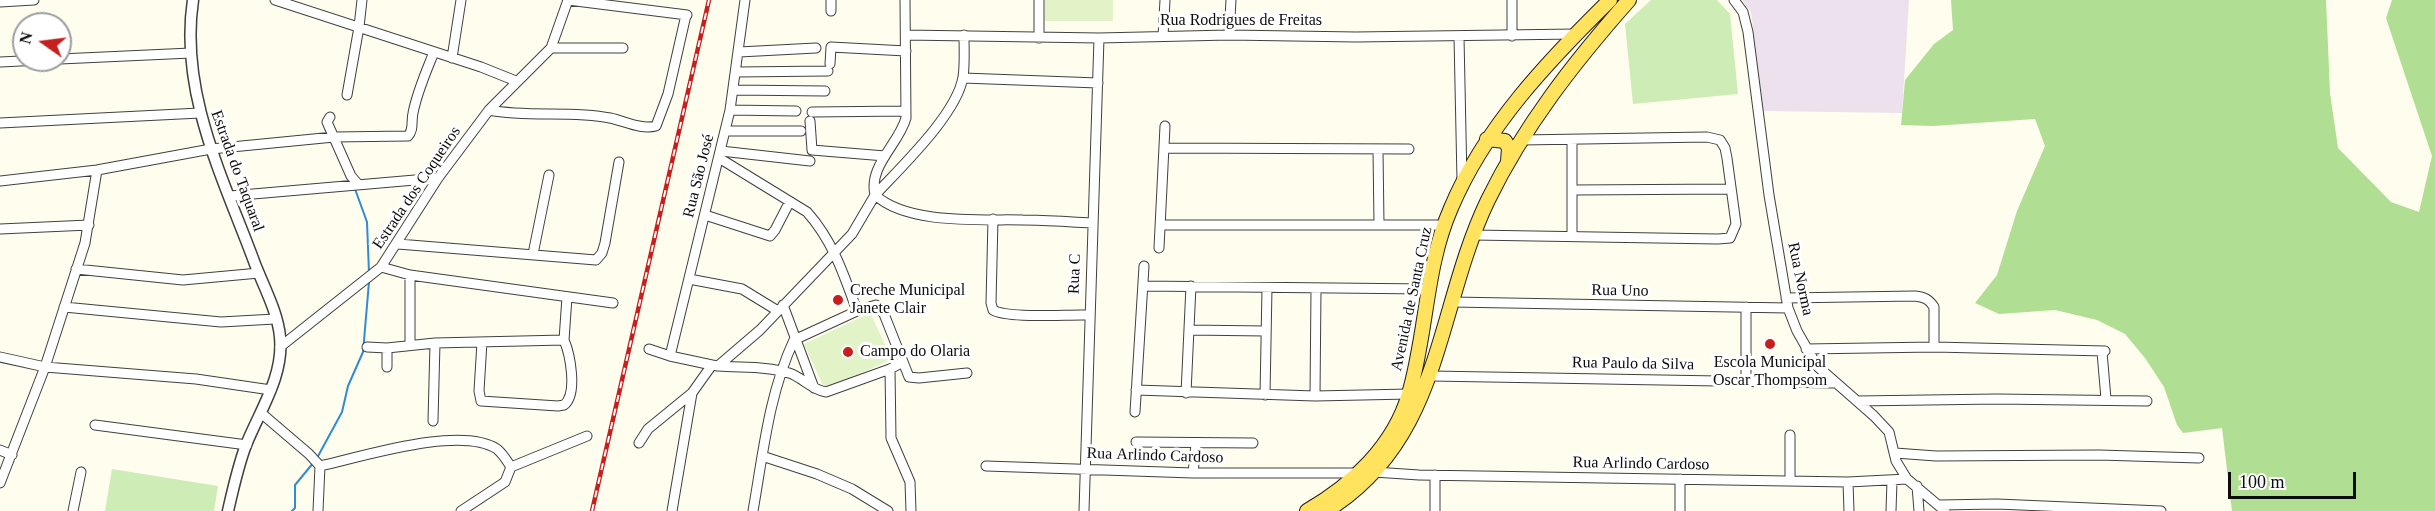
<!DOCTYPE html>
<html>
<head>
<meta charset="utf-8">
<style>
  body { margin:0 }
  #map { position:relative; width:2435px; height:511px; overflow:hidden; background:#fffdee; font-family:Georgia,serif }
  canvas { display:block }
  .north { position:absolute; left:12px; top:12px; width:60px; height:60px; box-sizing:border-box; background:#fff; border:2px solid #9e9e9e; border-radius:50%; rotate:284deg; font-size:16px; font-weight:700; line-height:24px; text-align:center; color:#0d0d0d }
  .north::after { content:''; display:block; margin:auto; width:21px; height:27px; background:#c61f1d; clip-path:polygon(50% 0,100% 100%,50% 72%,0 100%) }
  .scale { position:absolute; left:2228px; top:472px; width:128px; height:27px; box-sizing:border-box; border:3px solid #0d0d0d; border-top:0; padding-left:8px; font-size:18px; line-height:21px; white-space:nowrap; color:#0d0d0d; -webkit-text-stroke:4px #fff; paint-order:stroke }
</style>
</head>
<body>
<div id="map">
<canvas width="2435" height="511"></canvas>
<div class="north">N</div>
<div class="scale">100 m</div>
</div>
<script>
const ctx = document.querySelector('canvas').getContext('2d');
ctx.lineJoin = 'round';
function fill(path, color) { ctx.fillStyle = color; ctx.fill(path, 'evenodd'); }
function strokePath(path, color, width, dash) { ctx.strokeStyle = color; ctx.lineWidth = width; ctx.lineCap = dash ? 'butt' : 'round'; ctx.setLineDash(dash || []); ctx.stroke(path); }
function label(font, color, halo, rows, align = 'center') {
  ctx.font = font + ' Georgia,serif'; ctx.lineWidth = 6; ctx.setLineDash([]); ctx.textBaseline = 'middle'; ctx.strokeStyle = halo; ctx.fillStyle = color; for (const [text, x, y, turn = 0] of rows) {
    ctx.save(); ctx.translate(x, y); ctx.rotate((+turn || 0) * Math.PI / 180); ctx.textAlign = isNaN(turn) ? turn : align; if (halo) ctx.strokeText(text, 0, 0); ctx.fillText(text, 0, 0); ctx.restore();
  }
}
fill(new Path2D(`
  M1742,0H1909L1902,113L1763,111L1751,12Z`), '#ece1ed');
fill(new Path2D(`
  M1651,0H1717L1730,14L1738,94L1633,104L1625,24Z
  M112,469L218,486L214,511H105Z`), '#ceecb5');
fill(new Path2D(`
  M1951,0H2326L2330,93L2338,148L2391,202L2419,212L2432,156L2386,18L2392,0H2435V511H2232L2222,428L2183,433L2177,425L2164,387L2145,358L2125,334L2097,320L2055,310L1999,314L1975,303L1997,275L2017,211L2045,146L2035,119L1933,126L1901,125L1905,80L1934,44L1953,30Z`), '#b0de93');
fill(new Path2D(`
  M1045,0H1113V21H1045Z
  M870,313L892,359L825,390L804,344Z`), '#e1f3c7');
strokePath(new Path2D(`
  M355,189L367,222L369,273
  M317,458L342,412L348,386L363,352L369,282
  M292,511L295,508V485L314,462`), '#318ad6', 2);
const minor = new Path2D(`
  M275,0L481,67L516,81
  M1734,0L1743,12L1748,32L1769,195L1788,308L1797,331L1817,366L1874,416L1889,432L1896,461L1907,479L1945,511
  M0,2L34,0
  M831,11V0
  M906,35L1099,38L1229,35L1356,37L1576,34
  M964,35C964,49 965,64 963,77C957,114 901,167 875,195C908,225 981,219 1023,220C1046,220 1069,222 1092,223
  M1229,35L1231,0
  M1163,36L1165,0
  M1512,36V0
  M1459,37L1462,181
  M1039,38V0
  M551,48H623
  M739,52L816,48
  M452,58L461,0
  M60,59L191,53
  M0,62L41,60
  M830,64L831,47L906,51
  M737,72L828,71
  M963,78L1098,83
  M734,90L825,91
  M347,95L359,27L362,0
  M489,110C529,118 570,110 610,118C625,121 641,130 656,126L668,94L686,15
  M730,110L796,111
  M812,112L906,111
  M330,117L327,122L351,176L358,184
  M810,121L812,150L885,156
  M0,123L200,113
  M725,131H801
  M1164,148L1409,149
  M1378,150L1379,224
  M721,151L810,161
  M719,158L807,212C833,241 844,275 857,311
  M0,181L97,170L211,149L334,137L408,136C414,130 411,121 413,113C417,92 426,72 434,52
  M1573,190L1731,189
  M230,196L438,178
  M705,215L770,236L775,230L789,203
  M993,219L991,303L993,310C1009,319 1068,314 1089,315
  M1161,225H1444
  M0,229L89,225
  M1473,235L1718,239L1730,238L1736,224L1727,158L1725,148L1720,140L1707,137L1521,140
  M1572,236V140
  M398,244L596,260L602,253L605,243L619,162
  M1159,248L1165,126
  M533,254L549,175
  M381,267L410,275L613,303
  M76,269L183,280L259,273
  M689,279L742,289L778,311
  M1143,286L1428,289
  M1786,298L1915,296C1924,297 1929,299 1934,307V347
  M1452,302L1788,308
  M783,305L814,388
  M64,307L221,322L275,319
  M1189,330L1265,331
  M794,340L857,311L876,305L884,314L909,377L919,378L967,373
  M482,342L479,391L481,401L558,406L564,405C578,394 570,354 564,340
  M410,345V275
  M280,347L381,267L438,178L489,110L551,48L568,0L687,15
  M367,347L387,348L435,343L564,340L567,297
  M387,348V367
  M649,349L670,356L712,365
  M1806,349L1934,347L2105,351
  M2102,352L2106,399
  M670,356L730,110L745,0
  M0,357L45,367L196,379L271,390
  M718,366C741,368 767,366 789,373C802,377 812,390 826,392L890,369L903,362
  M890,369L891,438L910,482L911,511
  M1431,376L1834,383
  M1746,381V307
  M1136,390L1315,396L1409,394
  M1186,393L1191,286
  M1265,395L1267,288
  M1315,396L1316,289
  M1857,401L1997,399L2147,401
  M1135,412L1144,266
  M261,413L309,454L320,466L318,511
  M433,421L435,343
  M95,425L247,445
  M1136,442L1253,443
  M639,443L648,429L692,393L712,365L718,366L760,330L852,234L875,195C868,166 899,144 906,118L905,0
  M0,450L12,455
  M1895,453L1936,456L2099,455L2199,458
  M762,456L817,474L852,489L888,511
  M320,466C362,457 460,425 497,449C503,454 507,461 511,467
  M986,466L1193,473H1359
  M511,467L587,436
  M1374,472L1419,475L1848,482L1907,479
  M1193,473L1196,444
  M1680,479V511
  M1790,481V435
  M1848,482L1849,511
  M0,483L45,367L85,243L97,170
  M1917,486L1919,511
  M1939,505L1997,504L2161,511
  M73,511L81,472
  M461,511L505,482L511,467
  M672,511L692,393
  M753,511C763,454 769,393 794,340
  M1084,511L1099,38
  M1435,511V475
  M1891,511L1892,481`);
const tertiary = new Path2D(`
  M193,0C179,93 224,180 255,264C264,287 278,313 280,337C284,376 260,410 246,445C238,466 233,489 228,511`);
const primary = new Path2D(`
  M1487,139L1505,141L1509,148L1508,161
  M1307,511C1352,485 1394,446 1409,394C1427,333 1425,267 1451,208C1485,127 1548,61 1610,0
  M1326,511C1443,439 1435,310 1488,200C1524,126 1575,61 1629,0`);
strokePath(minor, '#404040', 11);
strokePath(tertiary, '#404040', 13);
strokePath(primary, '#1e1e1e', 16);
strokePath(minor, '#fff', 9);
strokePath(tertiary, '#fff', 10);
strokePath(primary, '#ffe25e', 14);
const rail = new Path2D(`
  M592,511L709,0`);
strokePath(rail, '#c61f1d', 4.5);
strokePath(rail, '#fff', 2, [7]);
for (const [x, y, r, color] of [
  [838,300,6,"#c61f1d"],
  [1770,344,6,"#c61f1d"],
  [848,352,6,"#c61f1d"]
]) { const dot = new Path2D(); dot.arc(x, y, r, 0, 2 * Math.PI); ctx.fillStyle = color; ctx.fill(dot); strokePath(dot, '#fff', 2); }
label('16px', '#0d0d0d', '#fff', [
  ["Rua Rodrigues de Freitas",1241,21],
  ["Estrada do Taquaral",237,171,70],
  ["Rua São José",699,176,-76],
  ["Estrada dos Coqueiros",417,188,-56],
  ["Rua C",1075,274,-88],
  ["Rua Norma",1800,279,78],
  ["Rua Uno",1620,291,1],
  ["Avenida de Santa Cruz",1412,299,-78],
  ["Rua Paulo da Silva",1633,364,1],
  ["Rua Arlindo Cardoso",1155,456,2],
  ["Rua Arlindo Cardoso",1641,464,1]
]);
label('16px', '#0d0d0d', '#fff', [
  ["Creche Municipal",850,291],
  ["Janete Clair",850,309],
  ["Campo do Olaria",860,352],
  ["Escola Municipal",1770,363,"center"],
  ["Oscar Thompsom",1770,381,"center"]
], 'left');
</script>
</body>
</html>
